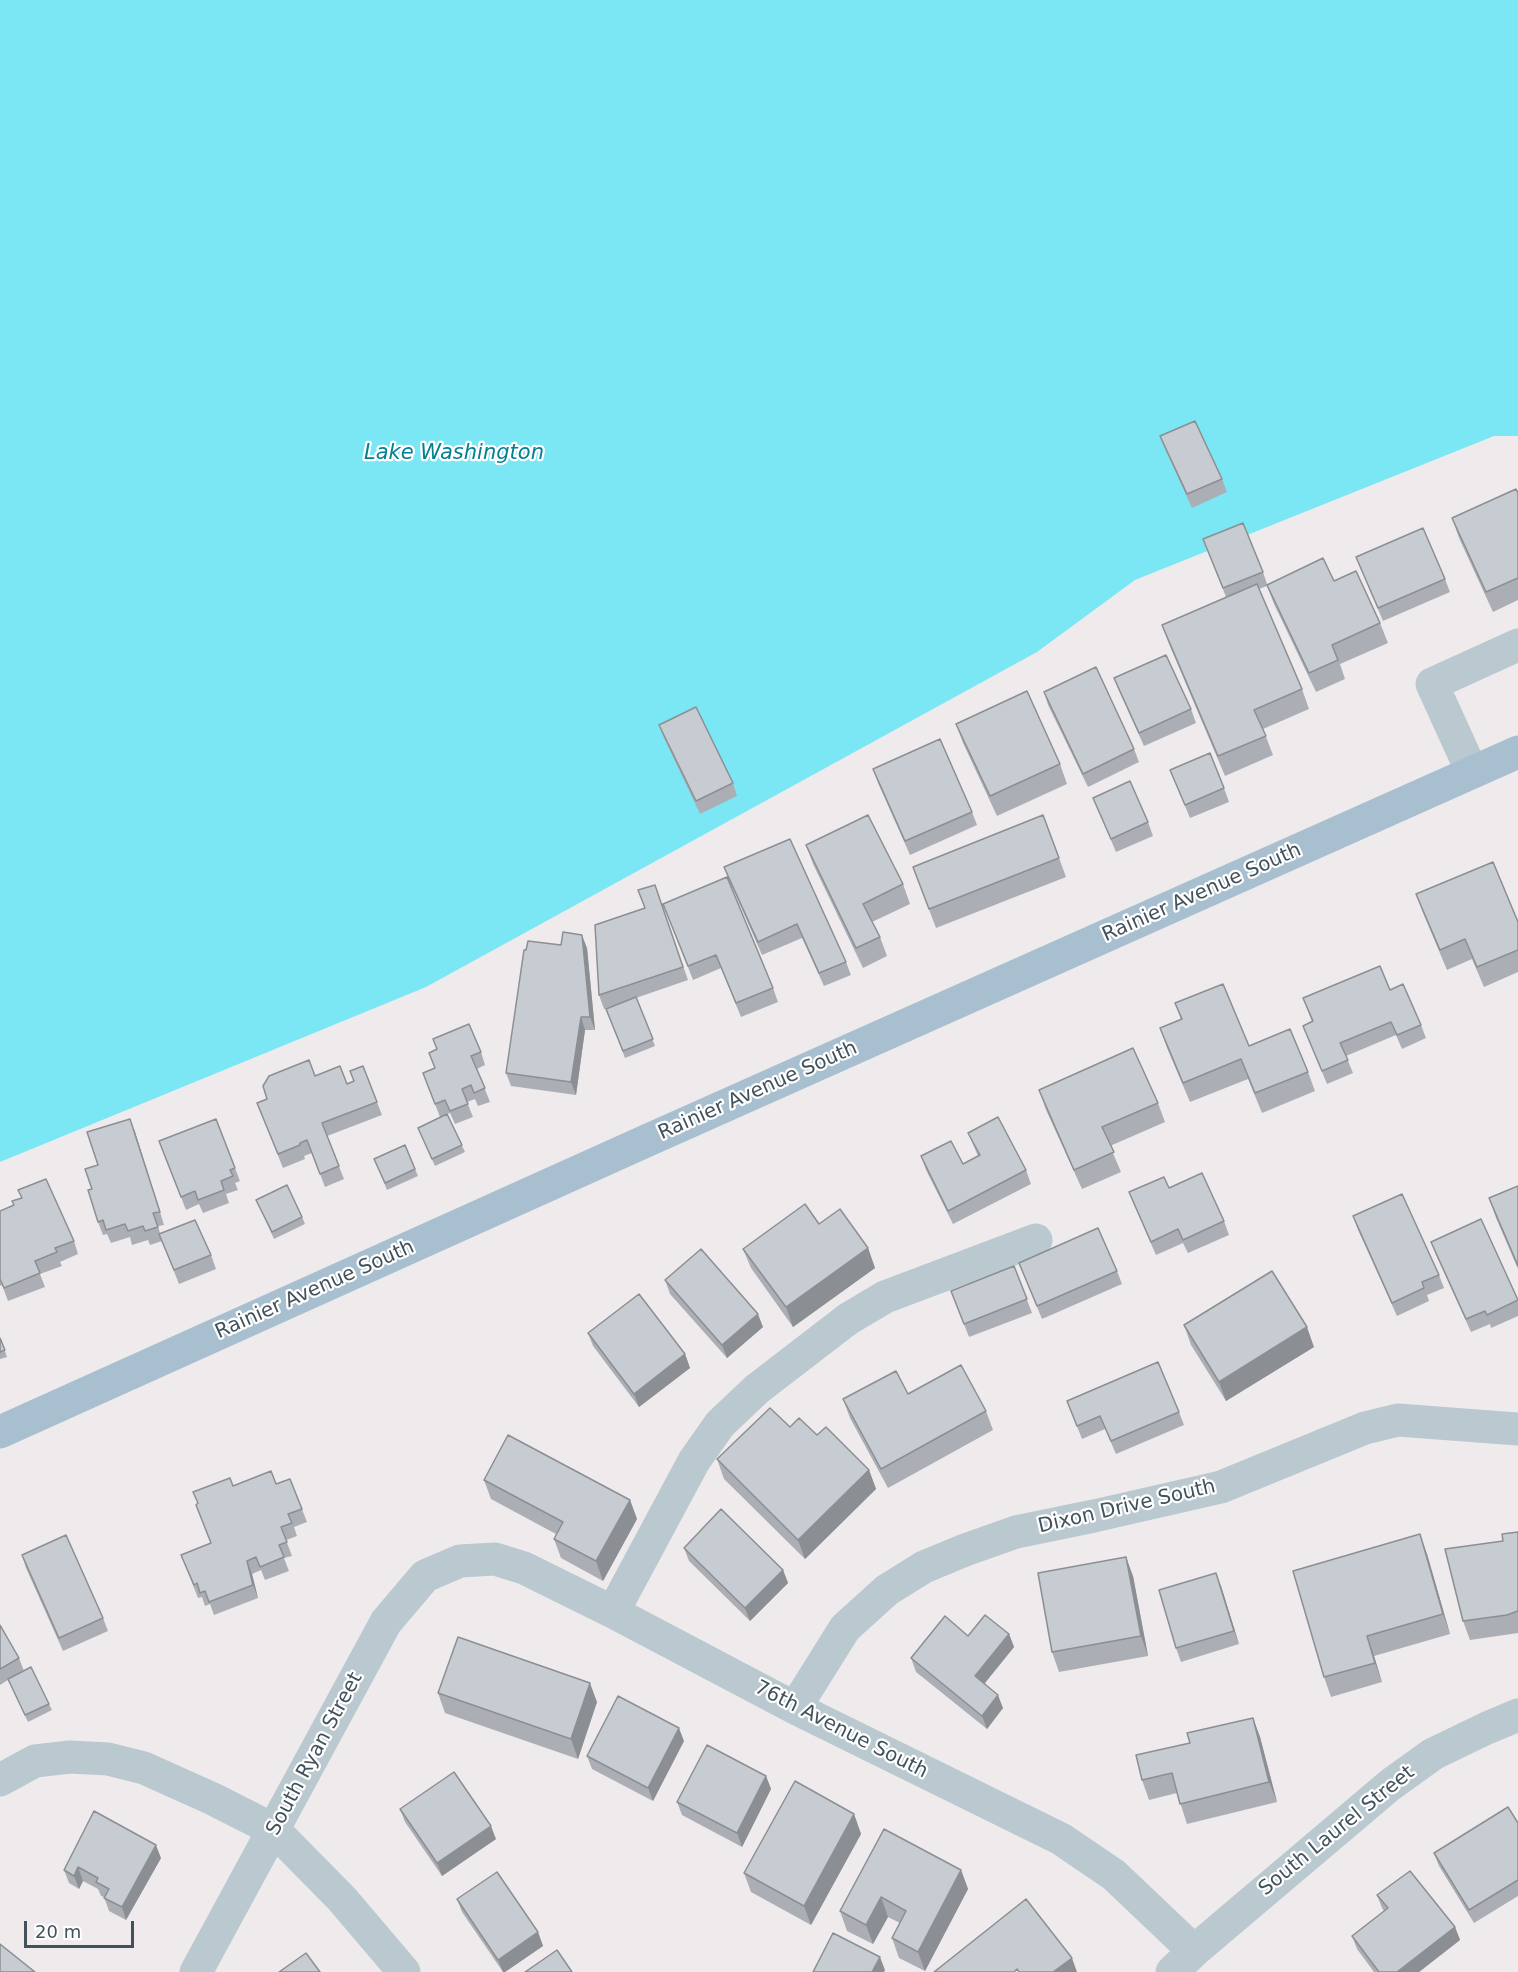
<!DOCTYPE html>
<html>
<head>
<meta charset="utf-8">
<style>
  body { margin:0 }
  #map { position:relative; width:1518px; height:1972px; overflow:hidden; background:#efebec; font-family:"DejaVu Sans",sans-serif }
  canvas { display:block }
  .scale { position:absolute; left:24px; top:1921px; width:110px; height:27px; box-sizing:border-box; border:3px solid #42525b; border-top:0; padding-left:8px; font-size:18px; line-height:21px; white-space:nowrap; color:#42525b; -webkit-text-stroke:4px #fff; paint-order:stroke }
</style>
</head>
<body>
<div id="map">
<canvas width="1518" height="1972"></canvas>
<div class="scale">20 m</div>
</div>
<script>
const ctx = document.querySelector('canvas').getContext('2d');
ctx.lineJoin = 'round';
function fill(path, color) { ctx.fillStyle = color; ctx.fill(path, 'evenodd'); }
function strokePath(path, color, width, dash) { ctx.strokeStyle = color; ctx.lineWidth = width; ctx.lineCap = dash ? 'butt' : 'round'; ctx.setLineDash(dash || []); ctx.stroke(path); }
function label(font, color, halo, rows, align = 'center') {
  ctx.font = font + ' "DejaVu Sans",sans-serif'; ctx.lineWidth = 4.5; ctx.setLineDash([]); ctx.textBaseline = 'middle'; ctx.strokeStyle = halo; ctx.fillStyle = color; for (const [text, x, y, turn = 0] of rows) {
    ctx.save(); ctx.translate(x, y); ctx.rotate((+turn || 0) * Math.PI / 180); ctx.textAlign = isNaN(turn) ? turn : align; if (halo) ctx.strokeText(text, 0, 0); ctx.fillText(text, 0, 0); ctx.restore();
  }
}
fill(new Path2D(`
  M0,0H1518V436H1494L1135,580L1037,652L426,987L0,1162Z`), '#7be7f5');
strokePath(new Path2D(`
  M1472,772L1432,684L1518,645
  M613,1612L694,1461L720,1424L757,1389L848,1319L885,1297L1036,1240
  M795,1708L845,1628L887,1590L924,1567L965,1550L1016,1532L1094,1516L1221,1487L1365,1428L1398,1420L1518,1429
  M0,1780L35,1761L70,1757L108,1759L144,1768L213,1799L274,1830L342,1899L404,1972
  M196,1972L386,1622L425,1576L460,1561L495,1559L524,1568L613,1612L795,1708L1061,1839L1114,1875L1194,1951
  M1172,1972L1194,1951L1390,1785L1433,1754L1487,1728L1518,1715`), '#bac9d0', 33);
strokePath(new Path2D(`
  M0,1432L646,1141L1518,752`), '#a8bfcf', 33);
fill(new Path2D(`
  M1160,436L1222,479L1227,492L1192,508L1165,449Z
  M1518,493V600L1493,612L1459,538L1452,518Z
  M1203,539L1263,572L1267,584L1334,581L1380,623L1388,643L1340,664L1345,679L1316,692L1274,604L1267,586L1259,589L1302,689L1309,709L1263,729L1273,755L1225,776L1169,644L1162,625L1226,597Z
  M1356,557L1445,579L1450,592L1383,621Z
  M1114,678L1191,709L1196,723L1144,746L1119,691Z
  M1044,692L1134,749L1139,762L1088,787L1048,705Z
  M956,724L1060,764L1067,784L997,816L963,743Z
  M659,725L733,783L737,796L700,814L664,738Z
  M873,769L972,812L977,825L910,855L878,783Z
  M1170,770L1224,788L1229,802L1190,818Z
  M1093,798L1148,822L1153,836L1116,852Z
  M806,845L903,884L910,904L872,922L880,937L887,956L863,968L813,864Z
  M1059,858L1066,877L936,928L913,867Z
  M724,867L846,962L851,975L824,986L802,938L762,955L729,880Z
  M655,885L688,980L604,1009L599,995L645,908Z
  M1416,894L1518,922V972L1484,987L1472,959L1447,970L1423,913Z
  M663,904L773,988L778,1002L741,1017L721,968L693,980Z
  M561,945L587,948L595,1030H585L576,1095L511,1086L506,1073L526,950Z
  M1390,990L1421,1025L1426,1038L1402,1049L1396,1035L1346,1056L1353,1073L1327,1084L1303,1026L1312,1022L1303,998Z
  M636,997L655,1046L625,1058L606,1009Z
  M1175,1003L1249,1046L1308,1072L1315,1091L1262,1113L1248,1079L1190,1102L1167,1048L1160,1028L1181,1020Z
  M481,1052L485,1065L477,1069L490,1102L478,1106L475,1099L467,1102L473,1117L455,1124L450,1113L447,1114L465,1152L435,1166L418,1128L440,1117L423,1073Z
  M363,1066L382,1115L327,1136L344,1179L325,1187L312,1153L304,1156L305,1159L283,1168L257,1103L267,1099L315,1076L347,1084L354,1082L350,1071Z
  M1039,1090L1158,1103L1165,1122L1110,1146L1121,1172L1082,1189L1046,1110Z
  M216,1119L240,1181L235,1183L238,1190L226,1194L229,1203L203,1213L199,1204L186,1210L159,1141Z
  M135,1132L164,1225L158,1226L160,1233L211,1255L216,1269L179,1284L162,1241L150,1245L148,1240L132,1245L130,1237L111,1243L107,1234L103,1235L98,1222V1165Z
  M968,1133L1026,1170L1031,1184L953,1224L926,1170L921,1156L963,1164L978,1156Z
  M374,1159L415,1169L418,1176L387,1190Z
  M1518,1186V1269L1496,1218L1489,1198Z
  M1169,1188L1224,1221L1229,1235L1188,1253L1183,1243L1156,1255L1134,1205L1129,1192Z
  M256,1200L302,1217L305,1224L274,1239Z
  M0,1216L74,1241L78,1254L60,1262L62,1266L40,1274L45,1287L8,1301L2,1285L0,1286Z
  M1353,1216L1439,1275L1444,1288L1427,1295L1429,1301L1397,1316L1358,1230Z
  M1431,1242L1518,1300V1316L1491,1328L1490,1324L1471,1332L1436,1255Z
  M868,1248L875,1268L793,1327L751,1268L743,1249Z
  M1019,1263L1117,1271L1122,1284L1042,1319Z
  M1014,1266L1032,1313L969,1337L951,1291Z
  M665,1280L763,1327L727,1358L670,1294Z
  M1184,1325L1314,1347L1226,1401L1191,1345Z
  M588,1333L685,1354L690,1368L639,1407L593,1346Z
  M0,1338L7,1357L0,1359Z
  M908,1394L986,1411L993,1430L888,1488L850,1418L843,1399Z
  M1067,1401L1179,1412L1184,1425L1116,1454L1105,1429L1082,1439Z
  M790,1427L817,1435L869,1470L876,1489L805,1559L724,1479L717,1459Z
  M290,1479L307,1522L294,1527L297,1536L286,1540L292,1556L284,1558L289,1571L265,1580L261,1570L252,1574L258,1598L214,1615L210,1604L205,1606L202,1597L198,1598L181,1555L211,1544L233,1486L276,1484Z
  M484,1480L630,1500L637,1519L603,1581L561,1558L554,1539L556,1534L491,1499Z
  M1518,1532V1633L1470,1640L1463,1621L1503,1541Z
  M684,1548L783,1570L788,1583L750,1621L689,1561Z
  M1427,1554L1450,1634L1374,1656L1382,1682L1331,1697L1324,1677Z
  M22,1555L103,1618L108,1631L63,1651L26,1568Z
  M1133,1576L1148,1656L1059,1672L1052,1652Z
  M1221,1586L1239,1644L1181,1662L1176,1648Z
  M0,1625L19,1658L24,1671L49,1704L52,1710L28,1722L8,1680L0,1685Z
  M1009,1634L1014,1647L985,1683L1003,1708L987,1729L916,1672L911,1658L968,1636Z
  M438,1693L597,1702L578,1759L445,1713Z
  M1253,1718L1260,1737L1277,1802L1187,1824L1177,1793L1149,1800L1142,1780Z
  M684,1741L653,1801L592,1769L587,1756Z
  M766,1776L771,1789L742,1847L682,1815L677,1802Z
  M400,1809L496,1839L442,1876L405,1822Z
  M94,1811L161,1858L126,1920L109,1911L104,1897L101,1896L98,1889L83,1881L79,1889L69,1883L64,1870Z
  M854,1814L861,1834L811,1925L751,1892L744,1873Z
  M1518,1823V1896L1474,1923L1439,1866L1434,1853Z
  M961,1870L968,1889L925,1971L899,1958L892,1938L900,1923L888,1917L873,1944L847,1931L840,1911Z
  M1377,1895L1455,1927L1460,1940L1419,1972H1374L1357,1949L1352,1936L1384,1911L1382,1908Z
  M457,1899L538,1932L543,1946L505,1972H503L462,1912Z`), '#abafb5');
fill(new Path2D(`
  M582,935L587,948L595,1030L590,1017Z
  M581,1017L585,1030L576,1095L571,1082Z
  M130,1119L135,1132L164,1225L160,1212Z
  M868,1248L875,1268L793,1327L786,1307Z
  M758,1314L763,1327L727,1358L722,1345Z
  M1307,1327L1314,1347L1226,1401L1219,1382Z
  M685,1354L690,1368L639,1407L634,1394Z
  M869,1470L876,1489L805,1559L798,1540Z
  M630,1500L637,1519L603,1581L596,1561Z
  M1420,1534L1427,1554L1450,1634L1443,1614Z
  M1126,1557L1133,1576L1148,1656L1141,1636Z
  M247,1561L252,1574L258,1598L253,1585Z
  M783,1570L788,1583L750,1621L745,1608Z
  M1216,1573L1221,1586L1239,1644L1234,1631Z
  M1009,1634L1014,1647L980,1689L975,1676Z
  M1367,1636L1374,1656L1382,1682L1375,1663Z
  M590,1683L597,1702L578,1759L571,1739Z
  M998,1695L1003,1708L987,1729L982,1716Z
  M1253,1718L1260,1737L1277,1802L1269,1782Z
  M679,1728L684,1741L653,1801L648,1788Z
  M766,1776L771,1789L742,1847L737,1833Z
  M854,1814L861,1834L811,1925L804,1906Z
  M491,1826L496,1839L442,1876L437,1863Z
  M156,1845L161,1858L126,1920L122,1907Z
  M78,1867L83,1881L79,1889L74,1876Z
  M961,1870L968,1889L925,1971L918,1952Z
  M881,1897L888,1917L873,1944L866,1925Z
  M1455,1927L1460,1940L1419,1972H1397Z
  M538,1932L543,1946L505,1972H503L498,1960Z
  M880,1957L885,1970L884,1972H872Z
  M1072,1958L1077,1972H1053Z`), '#8b8f93');
const building = new Path2D(`
  M1195,421L1222,479L1187,494L1160,436Z
  M1516,489L1518,493V578L1486,592L1452,518Z
  M1243,523L1263,572L1223,588L1203,539Z
  M1423,528L1445,579L1378,608L1356,557Z
  M1323,558L1334,581L1356,571L1380,623L1332,645L1338,660L1309,673L1267,585Z
  M1257,584L1302,689L1254,710L1266,736L1218,756L1162,625Z
  M1166,655L1191,709L1139,733L1114,678Z
  M1096,667L1134,749L1083,774L1044,692Z
  M1027,691L1060,764L990,796L956,724Z
  M696,707L733,783L696,801L659,725Z
  M940,739L972,812L905,841L873,769Z
  M1210,753L1224,788L1185,805L1170,770Z
  M1130,781L1148,822L1111,839L1093,798Z
  M868,815L903,884L863,904L880,937L856,948L806,845Z
  M1043,815L1059,858L929,909L913,867Z
  M790,839L846,962L819,973L797,924L758,942L724,867Z
  M1493,862L1518,922V950L1477,967L1465,939L1440,950L1416,894Z
  M727,877L773,988L736,1003L716,955L688,966L663,904Z
  M655,885L683,967L599,995L595,925L645,908L638,890Z
  M563,932L582,935L590,1017H581L571,1082L506,1073L524,950H526L528,941L561,945Z
  M1380,966L1390,990L1403,984L1421,1025L1397,1035L1391,1022L1340,1043L1348,1060L1322,1071L1303,1026L1313,1021L1303,998Z
  M1223,984L1249,1046L1290,1029L1308,1072L1255,1093L1241,1059L1183,1083L1160,1028L1182,1019L1175,1003Z
  M636,997L653,1039L623,1051L606,1009Z
  M469,1024L481,1052L471,1056L485,1088L474,1093L471,1085L462,1089L468,1104L450,1111L445,1100L435,1104L423,1073L435,1068L429,1053L437,1049L433,1039Z
  M1133,1048L1158,1103L1102,1127L1114,1152L1074,1170L1039,1090Z
  M309,1060L315,1076L340,1066L347,1084L354,1081L350,1071L363,1066L377,1102L322,1123L339,1166L320,1174L307,1140L300,1143V1145L278,1154L257,1103L267,1099L263,1086L269,1076Z
  M447,1114L462,1145L432,1159L418,1128Z
  M998,1117L1026,1170L948,1211L921,1156L951,1141L963,1164L980,1155L968,1133Z
  M130,1119L160,1212L153,1213L158,1227L145,1231L143,1226L128,1231L125,1224L106,1230L103,1220L98,1222L88,1190L92,1189L85,1169L98,1165L87,1132Z
  M216,1119L235,1168L230,1170L233,1176L221,1181L224,1190L198,1200L195,1191L181,1197L159,1141Z
  M405,1145L415,1169L385,1183L374,1159Z
  M1202,1173L1224,1221L1183,1240L1178,1229L1151,1242L1129,1192L1164,1177L1169,1188Z
  M46,1179L74,1241L55,1248L57,1252L35,1261L40,1273L4,1288L0,1279V1211L14,1205L12,1201L22,1198L18,1190Z
  M287,1185L302,1217L272,1232L256,1200Z
  M1518,1186V1266L1489,1198Z
  M1402,1194L1439,1275L1422,1282L1424,1288L1392,1303L1353,1216Z
  M805,1204L819,1224L840,1209L868,1248L786,1307L743,1249Z
  M1481,1219L1518,1300L1487,1315L1485,1311L1466,1319L1431,1242Z
  M195,1220L211,1255L174,1270L159,1234Z
  M1098,1228L1117,1271L1037,1306L1019,1263Z
  M701,1249L758,1314L722,1345L665,1280Z
  M1014,1266L1027,1299L964,1324L951,1291Z
  M1272,1271L1307,1327L1219,1382L1184,1325Z
  M639,1294L685,1354L634,1394L588,1333Z
  M0,1338L5,1350L0,1352Z
  M1158,1362L1179,1412L1111,1441L1100,1416L1077,1426L1067,1401Z
  M961,1365L986,1411L881,1469L843,1399L896,1371L908,1394Z
  M770,1408L790,1427L799,1418L817,1435L826,1427L869,1470L798,1540L717,1459Z
  M508,1435L630,1500L596,1561L554,1539L563,1522L484,1480Z
  M271,1471L276,1484L290,1479L302,1509L288,1514L292,1523L281,1527L287,1542L279,1545L284,1557L260,1567L256,1557L247,1561L253,1585L209,1602L205,1591L200,1593L197,1583L194,1585L181,1555L211,1543L196,1505L198,1503L193,1492L230,1478L233,1486Z
  M721,1509L783,1570L745,1608L684,1548Z
  M1518,1532V1611L1507,1615L1463,1621L1445,1549L1503,1541L1502,1534Z
  M1420,1534L1443,1614L1367,1636L1375,1663L1324,1677L1293,1571Z
  M66,1535L103,1618L59,1638L22,1555Z
  M1126,1557L1141,1636L1052,1652L1038,1573Z
  M1216,1573L1234,1631L1176,1648L1159,1590Z
  M985,1615L1009,1634L975,1676L998,1695L982,1716L911,1658L945,1616L968,1636Z
  M0,1625L19,1658L0,1669Z
  M458,1637L590,1683L571,1739L438,1693Z
  M31,1667L49,1704L25,1715L8,1679Z
  M618,1696L679,1728L648,1788L587,1756Z
  M1253,1718L1269,1782L1180,1804L1172,1773L1142,1780L1136,1755L1190,1743L1187,1733Z
  M707,1745L766,1776L737,1833L677,1802Z
  M454,1772L491,1826L437,1863L400,1809Z
  M795,1781L854,1814L804,1906L744,1873Z
  M1508,1807L1518,1823V1880L1469,1910L1434,1853Z
  M94,1811L156,1845L122,1907L104,1898L109,1889L96,1882L98,1878L78,1867L74,1876L64,1870Z
  M884,1829L961,1870L918,1952L892,1938L906,1911L881,1897L866,1925L840,1911Z
  M1410,1871L1455,1927L1397,1972H1379L1352,1936L1388,1908L1377,1895Z
  M497,1872L538,1932L498,1960L457,1899Z
  M1026,1899L1072,1958L1053,1972H1019L1017,1969L1014,1972H934Z
  M833,1933L880,1957L872,1972H813Z
  M0,1944L35,1972H0Z
  M557,1950L572,1972H525Z
  M306,1953L320,1972H279Z`);
fill(building, '#c7ccd2');
strokePath(building, '#8b8f93', 1.5);
label('20px', '#42525b', '#fff', [
  ["Rainier Avenue South",1202,893,-24],
  ["Rainier Avenue South",758,1091,-24],
  ["Rainier Avenue South",315,1290,-24],
  ["Dixon Drive South",1127,1507,-13],
  ["76th Avenue South",841,1730,27],
  ["South Ryan Street",315,1754,-62],
  ["South Laurel Street",1337,1831,-39]
]);
label('italic 21px', '#038091', '#fff', [
  ["Lake Washington",454,454]
]);
</script>
</body>
</html>
